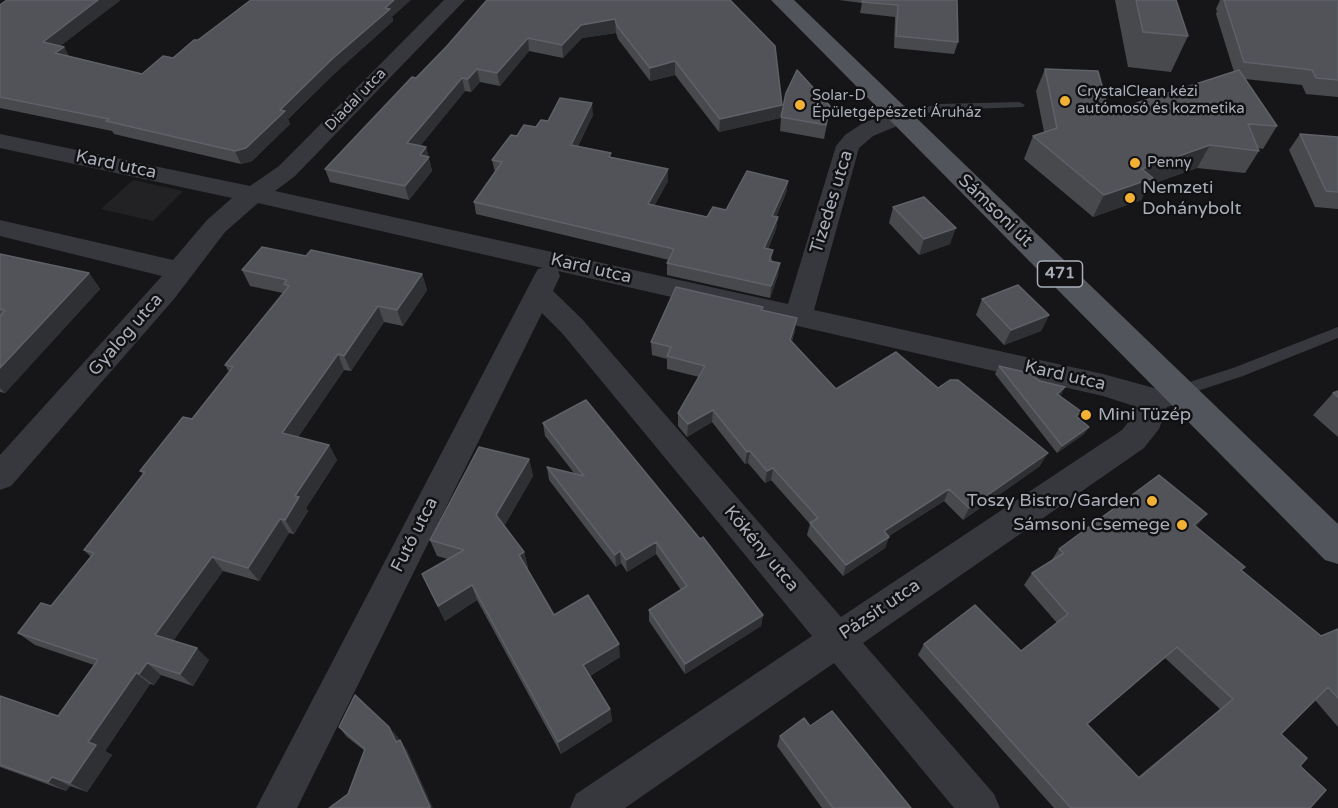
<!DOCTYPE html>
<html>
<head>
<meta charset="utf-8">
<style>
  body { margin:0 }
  canvas { display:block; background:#161618 }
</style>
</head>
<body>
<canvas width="1338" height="808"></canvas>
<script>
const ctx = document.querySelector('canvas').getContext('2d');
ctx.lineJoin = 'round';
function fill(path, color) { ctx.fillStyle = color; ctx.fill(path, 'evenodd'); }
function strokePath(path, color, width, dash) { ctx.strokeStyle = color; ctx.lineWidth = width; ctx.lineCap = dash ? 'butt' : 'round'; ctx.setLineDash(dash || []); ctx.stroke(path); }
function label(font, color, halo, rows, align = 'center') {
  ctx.font = font + ' "Varela Round",sans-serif'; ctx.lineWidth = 5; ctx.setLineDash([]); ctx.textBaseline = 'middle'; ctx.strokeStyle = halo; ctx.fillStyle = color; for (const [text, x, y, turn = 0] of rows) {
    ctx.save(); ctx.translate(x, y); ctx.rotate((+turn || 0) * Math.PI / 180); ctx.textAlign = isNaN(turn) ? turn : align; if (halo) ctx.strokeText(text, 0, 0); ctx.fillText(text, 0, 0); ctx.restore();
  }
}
fill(new Path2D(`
  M133,180L183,191L153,221L101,209Z`), '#222225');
fill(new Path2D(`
  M1019,102L1025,105L1023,107L939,110L899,120L893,117L895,115L939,104Z
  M1338,327V338L1243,376L1179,397L1174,395L1172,391L1174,387L1233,368Z`), '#37383d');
fill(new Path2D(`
  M444,0H465L295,176L275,191L788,304L836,146L845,135L863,123L899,110L907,112L910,117L907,122L873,136L859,148L814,310L1103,374L1154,388L1179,379L1189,383L1194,391L1189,399L1167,407L1159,429L1144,448L863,643L994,794L1000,808H954L834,663L625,808H570L576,794L812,636L562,333L542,313L297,808H256L534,276L538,269L543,268L258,203L225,232L174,299L11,486L0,490V455L162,276L0,236V220L173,260L207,220L232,198L0,148V134L250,186L279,166ZM558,271L1103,396L1137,407L1134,415L1122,430L841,617L582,319L553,291L560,276Z`), '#37383d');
fill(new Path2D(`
  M771,0H794L1338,524V564L1325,560Z`), '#53555c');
fill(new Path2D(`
  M730,0L782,105L780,118L719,132L675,75L650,81L618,39L616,33L582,38L563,58L529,51L500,86L480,82L471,92L465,91L420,146L426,147L432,171L409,200L330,182L325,169L447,46Z
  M839,0H957L958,42L954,54L894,48L895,17L860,13L862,3Z
  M1115,0H1176L1188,36L1171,72L1128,67Z
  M1220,0H1338V97L1306,94L1302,85L1245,79L1277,126L1263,149L1258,148L1259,151L1245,173L1197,168L1149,185L1141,200L1093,217L1024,159L1033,136L1044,132L1036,91L1045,69L1109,112L1234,72L1216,14L1217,11L1216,9Z
  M0,5L61,46L64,47L69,56L142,74L173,58L198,40L392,17L393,21L336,72L288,119L290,124L252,161L241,164L114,134L112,131L0,108Z
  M593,115L578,146L611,157L668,169V181L654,206L707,217L726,210L788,181L786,193L776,217H778L776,229L768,249L778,275L770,298L667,275V263L669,260L476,214L474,202L495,172L492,160L517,136L536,127L548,121Z
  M781,117L828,119L824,139L780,131Z
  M1300,134L1338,137V209L1315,207L1289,150Z
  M893,207L950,244L919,255L889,223Z
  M0,254L89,273L100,289L5,393L0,392Z
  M306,256L422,274L427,290L403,326L384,322L351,371L344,370L298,437L329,445L337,460L306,508L308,511L294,534L289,533L259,581L223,571L173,640L209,660L193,686L161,675L154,685L150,684L105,751L112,755L87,792L70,786L66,791L0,767V696L58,716L94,665L35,645L18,633L51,606L91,557L84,550L143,474L140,471L192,419L229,372L225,365L283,293L250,286L242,270Z
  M982,299L1049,315L1041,331L1004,345L976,315Z
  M763,307L762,310L795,331L792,341L836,389L938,388L1040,466L963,520L944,501L889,536V537L885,548L843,576L807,535L810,524L771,480L765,483L748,463L745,464L712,422L687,437L678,426V413L699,377L667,369V359L652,355L651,342Z
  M999,366L1040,381L1061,395H1060L1078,418L1089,427L1084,434L1057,453L995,374Z
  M1338,391V437L1313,415L1333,393Z
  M543,423L763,615L761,626L685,674L649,621V610L681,590L656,554L627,572L621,563L616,567L549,480L547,467L574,473L545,436Z
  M529,459L533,476L504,526L524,552L528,568H527L554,615L620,657L590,676L610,709L612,721L561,754L477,600L445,621L422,574L448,559L437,556L430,540Z
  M1196,526L1241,570L1321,636L1338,629V727L1315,700L1281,734L1300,766L1310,808H1054L918,655L924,644L1021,651L1057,623L1024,585L1032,573L1051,561L1059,549ZM1165,658L1220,709L1138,777L1087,724Z
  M810,726L911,808H822L777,746L780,736Z
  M339,727L397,736L399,741L407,750L348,794L365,751L347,737Z`), '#47494d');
fill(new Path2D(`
  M98,0H121L50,54L43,42Z
  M394,0H411L392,17L393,21L336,72L288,119L290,124L252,161L241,164L235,151L280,110Z
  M615,19L616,33L582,38L563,58L562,45L581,25Z
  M528,38L529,51L500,86L497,73Z
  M64,47L71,60L55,53Z
  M675,61V75L650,81V68Z
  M477,69L480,82L471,92L468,79Z
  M462,78L465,91L411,157L407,143Z
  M592,103L593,115L572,157L571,145Z
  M782,105L780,118L719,132L720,119Z
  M1210,145L1197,168L1149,185L1141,200L1093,217L1104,195L1142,169Z
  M426,147L432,171L409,200L405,186L420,155Z
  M668,169V181L648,217V204Z
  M788,181L786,193L771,228L772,216Z
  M778,217L776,229L763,261L764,248Z
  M956,228L950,244L919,255L924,239Z
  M780,263L778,275L770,298L771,286Z
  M89,273L100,289L5,393L0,388V368Z
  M422,274L427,290L403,326L397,310Z
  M378,306L384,322L351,371L344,356Z
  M1049,315L1041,331L1004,345L1011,330Z
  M797,318L795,331L788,352L790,340Z
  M338,354L344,370L291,448L282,433Z
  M1065,387L1061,395L1053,401L1057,394Z
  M713,410L712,422L687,437L688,424Z
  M1089,427L1084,434L1057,453L1062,446Z
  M329,445L337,460L306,508L308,511L294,534L285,520L295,496Z
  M750,451L748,463L745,464L747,452Z
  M1048,453L1040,466L963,520L969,508Z
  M529,459L533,476L501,532L496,515Z
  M773,468L771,480L765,483L767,471Z
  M949,489L944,501L879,542L884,531Z
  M1207,514L1196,527L1194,525Z
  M280,519L289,533L259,581L248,568Z
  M889,537L885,548L843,576L846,565Z
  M656,542V554L627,572L626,560Z
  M620,551L621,563L616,567L615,555Z
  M524,552L528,568L523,571L519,555Z
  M212,557L223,571L169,647L155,635Z
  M472,585L477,600L445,621L438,606Z
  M763,615L761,626L685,674V664Z
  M619,644L620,657L586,678L583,665Z
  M197,648L209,660L193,686L180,674Z
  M147,663L161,675L154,685L139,674Z
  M136,673L150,684L105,751L112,755L87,792L70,783L88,742Z
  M610,709L612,721L561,754L558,742Z
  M389,727L397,736L403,752L396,742Z
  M400,740L407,750L433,808H428Z
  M52,777L70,786L66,791L48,782Z`), '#2f3033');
const building = new Path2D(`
  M7,0H98L43,42L64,47L55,53L142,74L163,56L173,58L194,40H198L251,0H394L385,8L390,9L332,59L280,110L285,111L246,148L235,151L106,121L109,119L0,97V5Z
  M487,0H730L775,46L782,105L720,119L675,61L650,68L617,26L615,19L581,25L562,45L528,38L497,73L477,69L468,79L462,78L407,143L426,147L420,155L429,157L405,186L325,169L412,77L416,78L447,46Z
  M863,0H957L958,42L896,36L898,5L862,2Z
  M1136,0H1176L1188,36L1143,32Z
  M1224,0H1338V80L1316,78L1312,70L1244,62Z
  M1045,69L1098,71L1109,112L1239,70L1277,126L1248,124L1259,151L1210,145L1142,169L1153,178L1104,195L1033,136L1057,128Z
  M797,70L830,106L826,125L781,117L786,93Z
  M560,98L592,103L571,145L611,153L609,157L668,169L648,204L707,217L713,207L726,210L747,171L788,181L772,216L778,217L764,248L773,250L769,261L780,263L771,286L667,263L674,249L474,202L502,162L492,160L511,135L517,136L524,125L536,127L541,120L548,121Z
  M1300,134L1338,137V192L1326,191Z
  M924,197L956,228L924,239L893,207Z
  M262,247L306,256L311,250L422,274L397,310L378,306L344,356L338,354L282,433L329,445L295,496L299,497L285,520L280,519L248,568L212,557L155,635L197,648L180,674L147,663L139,674L136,673L88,742L96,745L70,783L52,777L48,782L0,765V696L58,716L98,660L18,633L41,603L51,606L94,553L84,550L145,472L140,471L183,417L192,419L233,367L225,365L289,286L284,284L287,280L242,270Z
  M0,254L89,273L0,368V316L5,311L0,309Z
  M1018,285L1049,315L1011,330L982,299Z
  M676,287L763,307L761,310L797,318L790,340L836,389L896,352L938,388L950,380H958L1048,453L969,508L949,489L884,531L889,537L846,565L810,523L818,518L773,468L767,471L750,451L747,452L713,410L688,424L678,413L705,366L667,356L671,347L651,342Z
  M999,366L1029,373L1040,381L1065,387L1057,394L1082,412L1076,416L1089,427L1062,446Z
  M1338,391V397L1333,393Z
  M586,400L700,539L703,537L763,615L685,664L649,610L687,586L656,542L626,560L620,551L615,555L547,467L584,476L543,423Z
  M479,447L529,459L496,515L524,552L519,555L554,615L588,595L619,644L583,665L610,709L558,742L472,585L438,606L422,574L464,550L430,540Z
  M1159,475L1207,514L1194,525L1245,567L1241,570L1321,636L1338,629V698L1328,687L1281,734L1307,758L1300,766L1326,790L1310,808H1071L924,644L975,605L1021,651L1068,614L1032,573L1064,553L1059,549ZM1177,647L1233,699L1139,778L1087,724Z
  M355,695L389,727L396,742L400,740L430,807L428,808H329L348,794L365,749L339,727Z
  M832,711L911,808H833L780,736L804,718L810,726Z`);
fill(building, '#525359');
strokePath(building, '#5f6168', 1.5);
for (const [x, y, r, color] of [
  [1065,101,6,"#f2b134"],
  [800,105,6,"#f2b134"],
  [1135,163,6,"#f2b134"],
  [1130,198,6,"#f2b134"],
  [1086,415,6,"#f2b134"],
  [1152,501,6,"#f2b134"],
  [1182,525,6,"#f2b134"]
]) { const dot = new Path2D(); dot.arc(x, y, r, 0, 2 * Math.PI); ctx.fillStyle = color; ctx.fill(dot); strokePath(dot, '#111113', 2); }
label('15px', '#a8adb8', '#111113', [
  ["CrystalClean kézi",1077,92],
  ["autómosó és kozmetika",1077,109],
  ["Solar-D",812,96],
  ["Épületgépészeti Áruház",812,113],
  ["Penny",1147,163]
], 'left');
label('15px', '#a8adb8', '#111113', [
  ["Diadal utca",356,100,-46]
]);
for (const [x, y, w] of [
  [1060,274,45]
]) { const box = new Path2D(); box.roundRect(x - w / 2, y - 13, w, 26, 4.5); ctx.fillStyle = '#111113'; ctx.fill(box); strokePath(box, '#a8adb8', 1.5); }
label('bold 16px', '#a8adb8', null, [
  ["471",1060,274]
]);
label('18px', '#a8adb8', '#111113', [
  ["Kard utca",116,165,12],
  ["Tizedes utca",832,202,-73],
  ["Sámsoni út",995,211,44],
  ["Kard utca",591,269,13],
  ["Gyalog utca",126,335,-49],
  ["Kard utca",1065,376,13],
  ["Futó utca",415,535,-63],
  ["Kökény utca",761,549,50],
  ["Pázsit utca",880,610,-34]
]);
label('18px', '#a8adb8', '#111113', [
  ["Nemzeti",1142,188],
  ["Dohánybolt",1142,209],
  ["Mini Tüzép",1098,415],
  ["Toszy Bistro/Garden",1140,501,"right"],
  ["Sámsoni Csemege",1170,525,"right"]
], 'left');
</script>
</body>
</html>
